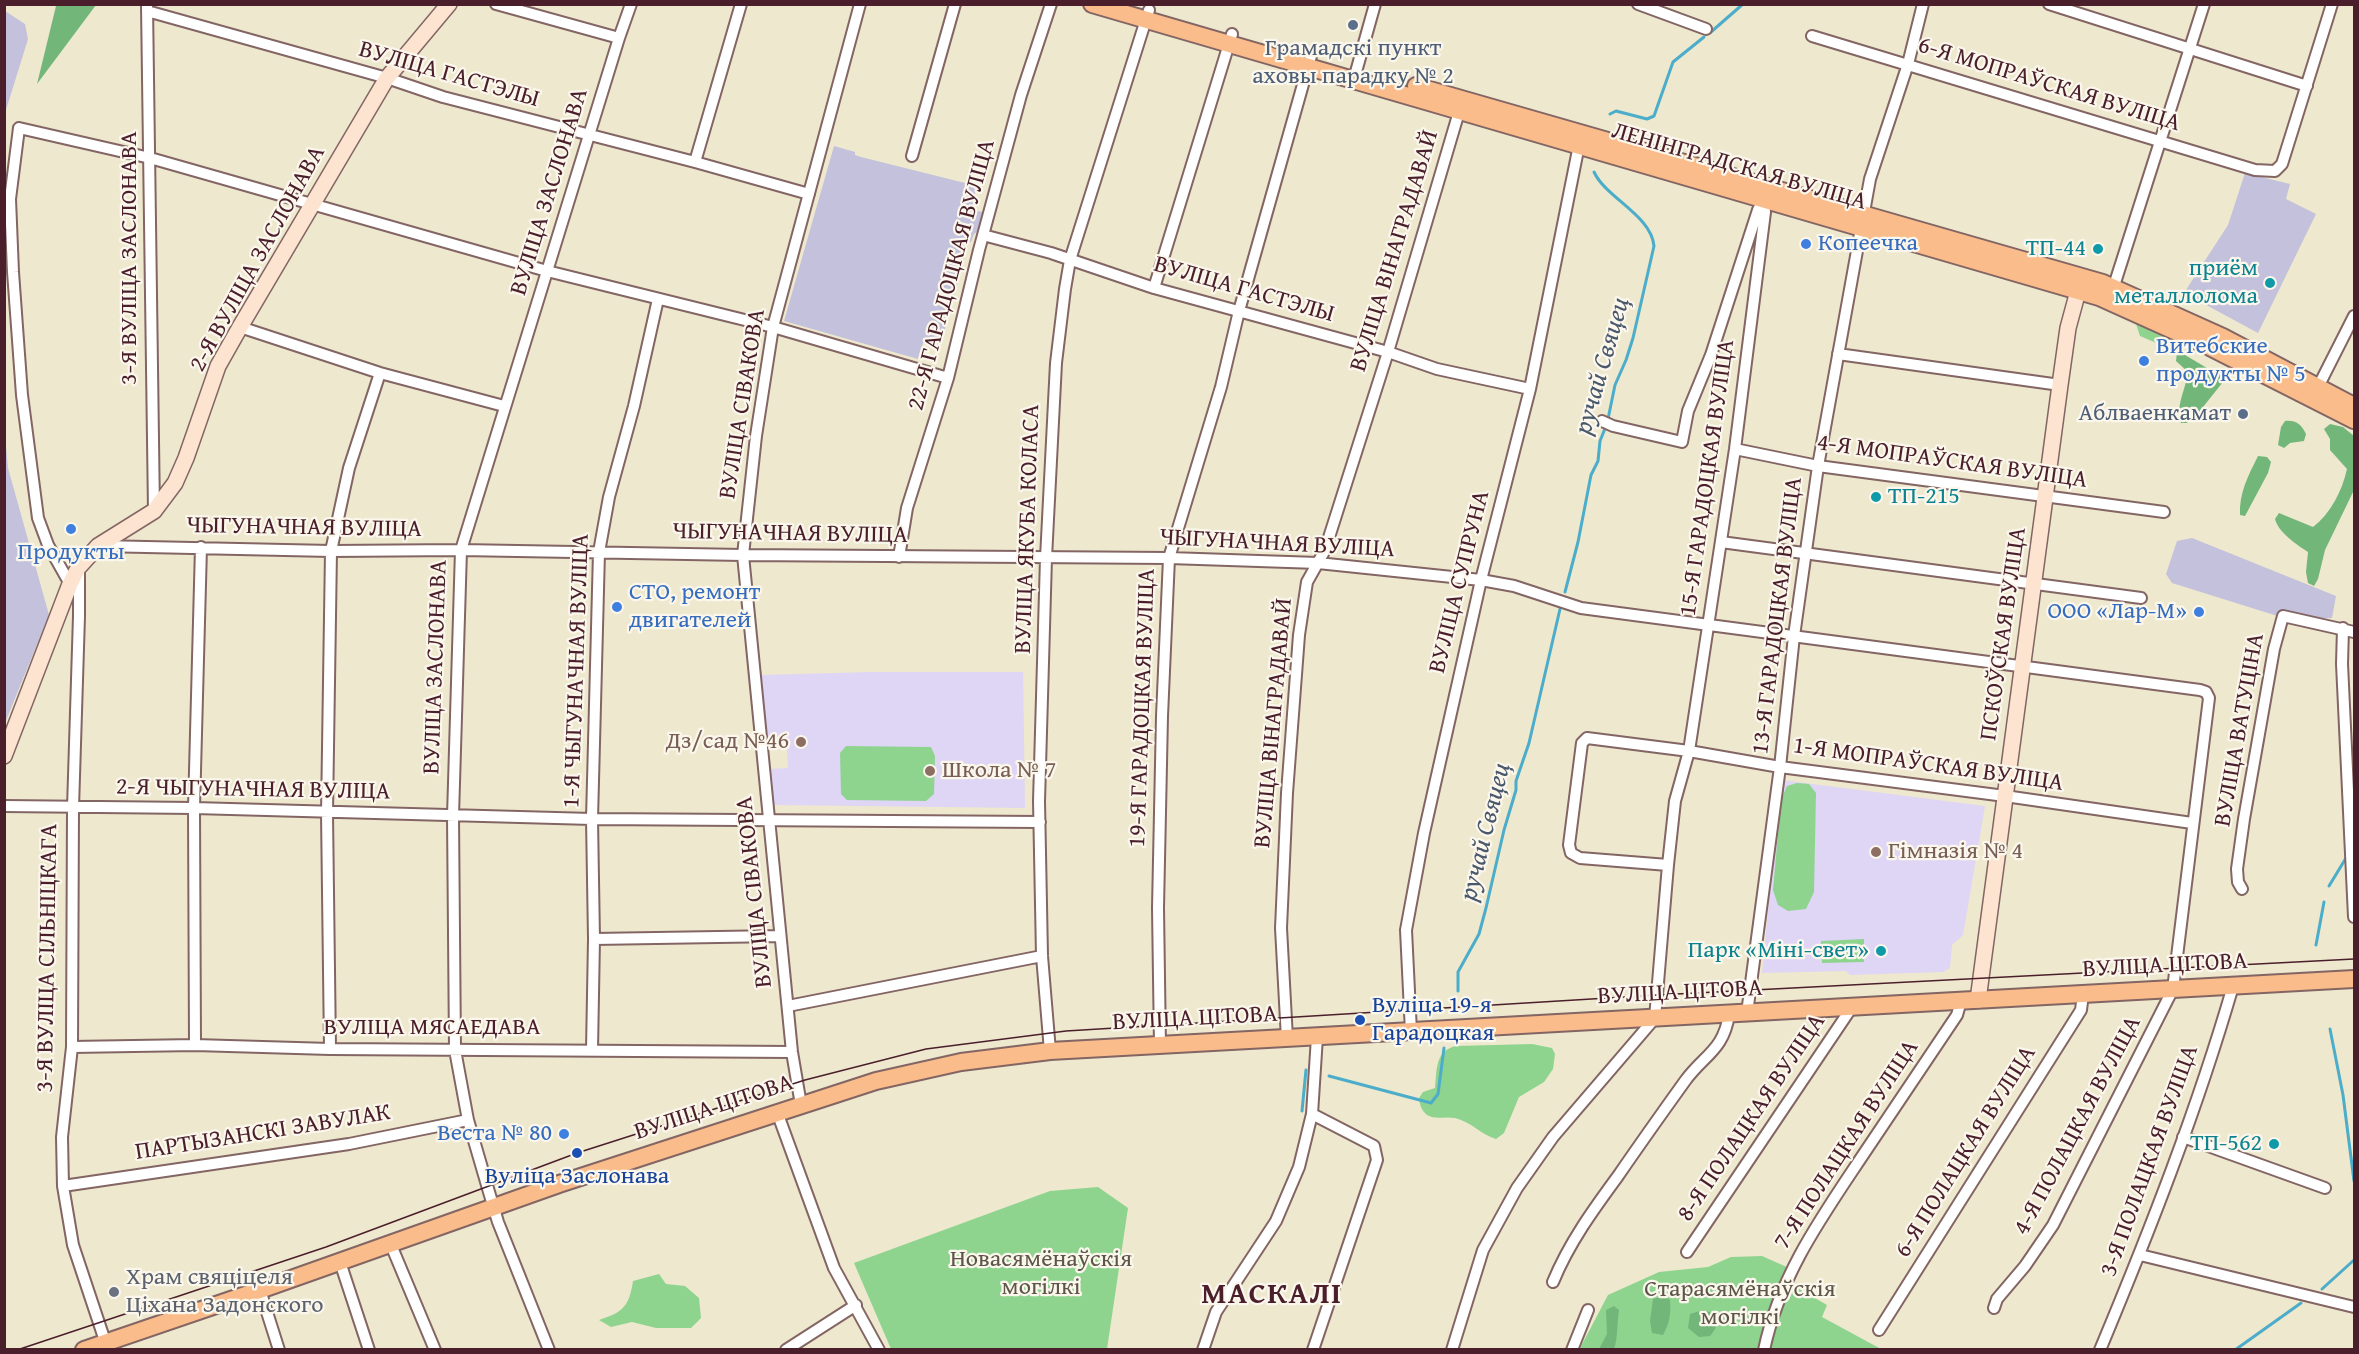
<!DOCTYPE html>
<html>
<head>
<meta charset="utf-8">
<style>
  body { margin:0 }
  #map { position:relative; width:2359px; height:1354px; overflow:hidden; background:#eee8ce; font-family:"Gentium Book Plus",serif }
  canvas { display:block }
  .frame { position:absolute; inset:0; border:6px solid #4a1f2b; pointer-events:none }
</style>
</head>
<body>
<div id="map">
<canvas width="2359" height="1354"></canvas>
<div class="frame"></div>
</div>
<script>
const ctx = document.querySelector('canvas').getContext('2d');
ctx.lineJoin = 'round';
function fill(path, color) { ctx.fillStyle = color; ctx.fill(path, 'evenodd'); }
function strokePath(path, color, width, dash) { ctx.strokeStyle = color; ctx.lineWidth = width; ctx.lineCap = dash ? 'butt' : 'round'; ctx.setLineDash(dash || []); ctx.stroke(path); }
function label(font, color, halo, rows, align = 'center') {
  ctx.font = font + ' "Gentium Book Plus",serif'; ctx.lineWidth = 4.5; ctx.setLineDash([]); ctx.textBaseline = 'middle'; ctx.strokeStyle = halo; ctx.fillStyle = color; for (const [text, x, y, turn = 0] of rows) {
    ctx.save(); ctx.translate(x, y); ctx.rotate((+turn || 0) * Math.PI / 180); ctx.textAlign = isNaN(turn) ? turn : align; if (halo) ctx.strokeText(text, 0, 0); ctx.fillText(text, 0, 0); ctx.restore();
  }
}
fill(new Path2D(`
  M871,672H1023L1025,808L774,805L770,769L788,768L787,749L768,750L761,675Z
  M1781,780L1985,806L1963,935L1952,945L1950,968L1943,972L1850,975L1846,971L1762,973Z`), '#dfd5f5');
fill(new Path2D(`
  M5,11L25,24L28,39L6,110L5,149Z
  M834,146L855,152V155L861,157L977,186L973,202V210L983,212L978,231L974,234L971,242H969L940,347L923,343L918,359L784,321Z
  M2245,173L2290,184L2286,199L2316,214L2258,333L2184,293L2228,225Z
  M4,423L8,468L49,615L5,723Z
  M2192,538L2336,596L2332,618L2287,619L2172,583L2166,574L2177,541Z`), '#c3c1db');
fill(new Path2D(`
  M2136,324L2168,333L2171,340L2168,344L2161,345L2140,336Z
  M846,746L931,747L935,756L934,794L926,801L847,800L841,794L840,753Z
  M1797,783L1809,784L1816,793L1814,892L1806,909L1788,911L1778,905L1773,890L1781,800L1787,786Z
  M1864,939V962L1822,963L1821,941Z
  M1532,1044L1552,1048L1555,1054L1553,1069L1544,1082L1519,1097L1504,1133L1496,1139C1481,1135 1472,1122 1455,1118C1445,1116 1435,1120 1427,1115C1421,1110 1420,1105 1419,1098L1423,1092L1435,1088C1437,1069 1435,1051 1456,1046Z
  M1098,1187L1128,1208L1107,1349H891L854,1263L1050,1191Z
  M1762,1256L1789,1268L1784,1280L1827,1305L1822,1317L1881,1349L1579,1350L1608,1295L1659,1272L1708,1267L1731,1257Z
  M659,1274L666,1284L685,1286L699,1298L701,1318L691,1328H656L632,1322L611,1327L599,1320C623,1312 629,1307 633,1281Z`), '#8ed48f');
fill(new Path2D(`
  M57,4L96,5L37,84L56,6Z
  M2177,353L2185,355L2212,371L2219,368L2228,372L2227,377L2199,412L2187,423H2181C2175,406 2186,389 2188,372L2176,361Z
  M2285,421C2296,420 2301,424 2306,434L2304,441L2290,443L2284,448L2278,445L2281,427Z
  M2330,424L2343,427L2354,436V490L2325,550L2318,579L2314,586L2308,583L2306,572L2308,552C2297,545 2278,532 2275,519L2279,513L2313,527C2331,513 2342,491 2347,469L2330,450V439L2324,429Z
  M2258,456L2267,457L2271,462L2268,473L2245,516L2240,515C2239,493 2248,476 2258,456Z
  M1663,1296L1670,1300C1671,1313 1670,1323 1663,1335L1652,1333L1650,1321L1653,1299Z
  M1614,1306L1619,1310C1617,1323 1618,1337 1614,1349H1599L1607,1334L1606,1310Z
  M1703,1310L1712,1313C1718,1323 1718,1327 1710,1336L1699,1337L1688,1328L1690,1314Z`), '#72b67a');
strokePath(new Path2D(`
  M1711,32L1743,4
  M1610,114L1616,111L1647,119L1654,116L1673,62L1704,37
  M1594,172C1606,198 1651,215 1654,246L1633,338L1626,360L1615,385L1608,419
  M1565,592L1578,542L1591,475L1598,461L1600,441L1606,426
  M2329,886L2346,858
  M2316,945L2324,902
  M1458,991V972L1479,934L1486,908L1504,830L1516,790V781L1529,743L1560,609
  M2330,1029L2343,1095L2354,1181
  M1329,1076L1431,1103L1438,1094L1444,1048
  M1302,1111L1306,1070
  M2322,1289L2354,1260
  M2235,1350L2301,1303`), '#4badca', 3);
const street = new Path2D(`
  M496,4L619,38
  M1638,4L1706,29
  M2049,4L2307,86
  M147,5L154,511
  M147,11L387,78L443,97L695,162L809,194
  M1812,36L2255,170L2275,171L2282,164L2332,4
  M1354,79L1375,4
  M912,156L955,4
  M695,162L741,4
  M983,235L1051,253L1154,288L1388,352L1437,369L1530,389
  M1154,288L1232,34
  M2112,292L2204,4
  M240,327L380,373L504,406
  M1838,354L2060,385
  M2316,391L2354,316
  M1602,421L1613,426L1682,442L1688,411L1711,355L1758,210L1764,199
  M1735,449L1818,466L2164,512
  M1721,542L2141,598
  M100,546L331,551L461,550L743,555L1169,558L1318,563L1481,580L1514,586L1581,608L2200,690L2206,692L2209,698L2173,989L2053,1225L2025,1266L1997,1299L1994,1308
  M899,557L907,508L948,378L979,250L1021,95L1051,4
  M79,571V616L73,808L72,1047L62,1137L63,1186L73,1245L107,1347
  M70,584L48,545L38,518L22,395L13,272L10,199L19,128L150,158L547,271L773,327L948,378
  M2343,628L2342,664L2354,917
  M4,806L194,808L592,819L1040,822
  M1668,865L1580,858L1571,853L1569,845L1582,743L1587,738L1689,751L1780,767L2005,796L2192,823
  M2242,889L2238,882L2237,869L2244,819L2274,649L2283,616L2354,632
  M594,939L780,936
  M788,1006L1042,956
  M1747,1013L1780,767L1794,636L1818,466L1870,179L1908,64L1923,4
  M1411,1032L1406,930L1424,833L1481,580L1530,389L1580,140
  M1287,1039L1281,928L1287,793L1299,635L1307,582L1325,550L1388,352L1461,105
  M195,1045L194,808L201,547
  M1160,1046L1158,908L1162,716L1169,558L1221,387L1239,311L1311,56
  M72,1047L195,1045L330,1049L792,1052
  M330,1049L327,813L331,551L349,468L380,373
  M592,1050L594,939L592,819L599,552L609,497L634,406L658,299
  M1050,1051L1042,956L1039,801L1046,558L1056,363L1065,289L1070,260L1149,10
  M801,1105L792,1052L743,555L756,436L773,327L860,4
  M777,1112L834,1268L879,1350
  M1312,1114L1374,1146L1377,1160L1313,1350
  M2183,1137L2325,1188
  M63,1186L349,1144L468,1120
  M391,1245L435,1350
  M1687,1252L1852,1007
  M2140,1255L2354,1307
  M340,1262L369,1350
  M1553,1282C1569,1243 1593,1210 1618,1176C1640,1144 1662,1113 1685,1081C1704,1055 1724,1050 1729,1014
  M260,1290L279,1350
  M1879,1330L2081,1010L2083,994
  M549,1350L498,1222L489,1192L468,1120L455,1050L453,816L461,550L619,38L631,4
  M786,1350L856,1305
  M1203,1350L1216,1312L1276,1221L1299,1167L1312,1114L1317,1037
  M1452,1350L1483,1250L1517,1188L1553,1137L1655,1018L1668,865L1675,801L1689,751L1735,449L1765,212L1764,198
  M1572,1350L1588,1310
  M1764,1350C1780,1275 1821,1218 1863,1155C1894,1109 1925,1062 1957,1015L1961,1001
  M2100,1350C2150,1230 2197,1110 2233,986`);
const secondary = new Path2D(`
  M4,756L70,584L78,568L98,546L154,511L175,483L186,458L218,366L240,327L387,78L449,4
  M1978,1000L2060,385L2068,328L2081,280`);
const primary = new Path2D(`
  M1092,4L2099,297L2210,347L2354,420
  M1416,86L2103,283L2223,337L2354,406
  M84,1350L260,1290L559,1184L876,1081L961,1062L1050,1051L2354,979`);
strokePath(street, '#836564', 14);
strokePath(secondary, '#836564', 18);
strokePath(primary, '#836564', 20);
strokePath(street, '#fff', 10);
strokePath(secondary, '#fde4d0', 15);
strokePath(primary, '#f9bc8a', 16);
strokePath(new Path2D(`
  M17,1350L326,1247L577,1153L805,1080L926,1049L1066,1031L1657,995L2354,959`), '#4a1f2b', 1.5);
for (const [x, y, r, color] of [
  [1353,25,6,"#5c6f8a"],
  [1806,244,6,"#3f7fe0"],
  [2098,249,6,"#0f9aa8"],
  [2270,283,6,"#0f9aa8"],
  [2144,361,6,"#3f7fe0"],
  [2243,414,6,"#5c6f8a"],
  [1876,497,6,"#0f9aa8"],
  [71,529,6,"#3f7fe0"],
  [617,607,6,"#3f7fe0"],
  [2199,612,6,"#3f7fe0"],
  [801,742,6,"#8d6e63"],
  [930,771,6,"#8d6e63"],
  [1876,852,6,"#8d6e63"],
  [1881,951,6,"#0f9aa8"],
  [1360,1020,6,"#1a4fb4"],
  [564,1134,6,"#3f7fe0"],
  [2274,1144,6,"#0f9aa8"],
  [577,1153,6,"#1a4fb4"],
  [114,1292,6,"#6b7280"]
]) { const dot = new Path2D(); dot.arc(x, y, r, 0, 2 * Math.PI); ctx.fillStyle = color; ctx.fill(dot); strokePath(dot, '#fbf7ec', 2); }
label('24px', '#4e5e75', '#fbf7ec', [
  ["Грамадскі пункт",1353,49],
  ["аховы парадку № 2",1353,77],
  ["Аблваенкамат",2231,414,"right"]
]);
label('24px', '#4a1f2b', '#fbf7ec', [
  ["ВУЛІЦА ГАСТЭЛЫ",449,75,16],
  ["6-Я МОПРАЎСКАЯ ВУЛІЦА",2049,85,17],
  ["ЛЕНІНГРАДСКАЯ ВУЛІЦА",1739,167,16],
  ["ВУЛІЦА ЗАСЛОНАВА",550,192,-73],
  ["ВУЛІЦА ВІНАГРАДАВАЙ",1395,251,-73],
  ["3-Я ВУЛІЦА ЗАСЛОНАВА",130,258,-90],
  ["2-Я ВУЛІЦА ЗАСЛОНАВА",258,259,-61],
  ["22-Я ГАРАДОЦКАЯ ВУЛІЦА",952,275,-75],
  ["ВУЛІЦА ГАСТЭЛЫ",1244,290,16],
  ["ВУЛІЦА СІВАКОВА",743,404,-81],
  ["4-Я МОПРАЎСКАЯ ВУЛІЦА",1952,462,8],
  ["15-Я ГАРАДОЦКАЯ ВУЛІЦА",1708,478,-82],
  ["ЧЫГУНАЧНАЯ ВУЛІЦА",304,528,1],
  ["ВУЛІЦА ЯКУБА КОЛАСА",1028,529,-88],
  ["ЧЫГУНАЧНАЯ ВУЛІЦА",790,534,1],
  ["ЧЫГУНАЧНАЯ ВУЛІЦА",1277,544,3],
  ["ВУЛІЦА СУПРУНА",1460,582,-76],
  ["13-Я ГАРАДОЦКАЯ ВУЛІЦА",1778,616,-83],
  ["ПСКОЎСКАЯ ВУЛІЦА",2004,634,-82],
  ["ВУЛІЦА ЗАСЛОНАВА",436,667,-88],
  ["1-Я ЧЫГУНАЧНАЯ ВУЛІЦА",577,671,-88],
  ["19-Я ГАРАДОЦКАЯ ВУЛІЦА",1143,708,-88],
  ["ВУЛІЦА ВІНАГРАДАВАЙ",1274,723,-85],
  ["ВУЛІЦА ВАТУЦІНА",2240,730,-80],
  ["1-Я МОПРАЎСКАЯ ВУЛІЦА",1928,765,8],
  ["2-Я ЧЫГУНАЧНАЯ ВУЛІЦА",253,790,1],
  ["ВУЛІЦА СІВАКОВА",755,892,-96],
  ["3-Я ВУЛІЦА СІЛЬНІЦКАГА",48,958,-89],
  ["ВУЛІЦА ЦІТОВА",2165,966,-3],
  ["ВУЛІЦА ЦІТОВА",1680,993,-3],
  ["ВУЛІЦА ЦІТОВА",1195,1019,-3],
  ["ВУЛІЦА МЯСАЕДАВА",432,1028],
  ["ВУЛІЦА ЦІТОВА",714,1108,-18],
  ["8-Я ПОЛАЦКАЯ ВУЛІЦА",1752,1118,-56],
  ["4-Я ПОЛАЦКАЯ ВУЛІЦА",2078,1126,-62],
  ["ПАРТЫЗАНСКІ ЗАВУЛАК",263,1133,-9],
  ["7-Я ПОЛАЦКАЯ ВУЛІЦА",1847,1145,-57],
  ["6-Я ПОЛАЦКАЯ ВУЛІЦА",1966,1152,-58],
  ["3-Я ПОЛАЦКАЯ ВУЛІЦА",2150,1161,-70]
]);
label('24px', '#366cbe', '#fbf7ec', [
  ["Копеечка",1818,244],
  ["Витебские",2156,347],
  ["продукты № 5",2156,375],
  ["Продукты",71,553,"center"],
  ["СТО, ремонт",629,593],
  ["двигателей",629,621],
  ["ООО «Лар-М»",2187,612,"right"],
  ["Веста № 80",552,1134,"right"]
], 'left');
label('24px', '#0d838f', '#fbf7ec', [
  ["ТП-44",2086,249],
  ["приём",2258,269],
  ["металлолома",2258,297],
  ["ТП-215",1888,497,"left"],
  ["Парк «Міні-свет»",1869,951],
  ["ТП-562",2262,1144]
], 'right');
label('24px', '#785e54', '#fbf7ec', [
  ["Дз/сад №46",789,742,"right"],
  ["Школа № 7",942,771],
  ["Гімназія № 4",1888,852]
], 'left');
label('24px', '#164399', '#fbf7ec', [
  ["Вуліца 19-я",1372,1006],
  ["Гарадоцкая",1372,1034],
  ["Вуліца Заслонава",577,1177,"center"]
], 'left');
label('24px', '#5e5549', '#fbf7ec', [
  ["Новасямёнаўскія",1041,1260],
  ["могілкі",1041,1288],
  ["Старасямёнаўскія",1740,1290],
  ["могілкі",1740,1318]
]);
label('24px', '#5b616d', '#fbf7ec', [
  ["Храм свяціцеля",126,1278],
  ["Ціхана Задонского",126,1306]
], 'left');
label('italic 26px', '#4a586b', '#fbf7ec', [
  ["ручай Свяцец",1603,366,-74],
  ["ручай Свяцец",1486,832,-76]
]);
ctx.letterSpacing = '1.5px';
label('bold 30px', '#4a1f2b', '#fbf7ec', [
  ["МАСКАЛІ",1272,1295]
]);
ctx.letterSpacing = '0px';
</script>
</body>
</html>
